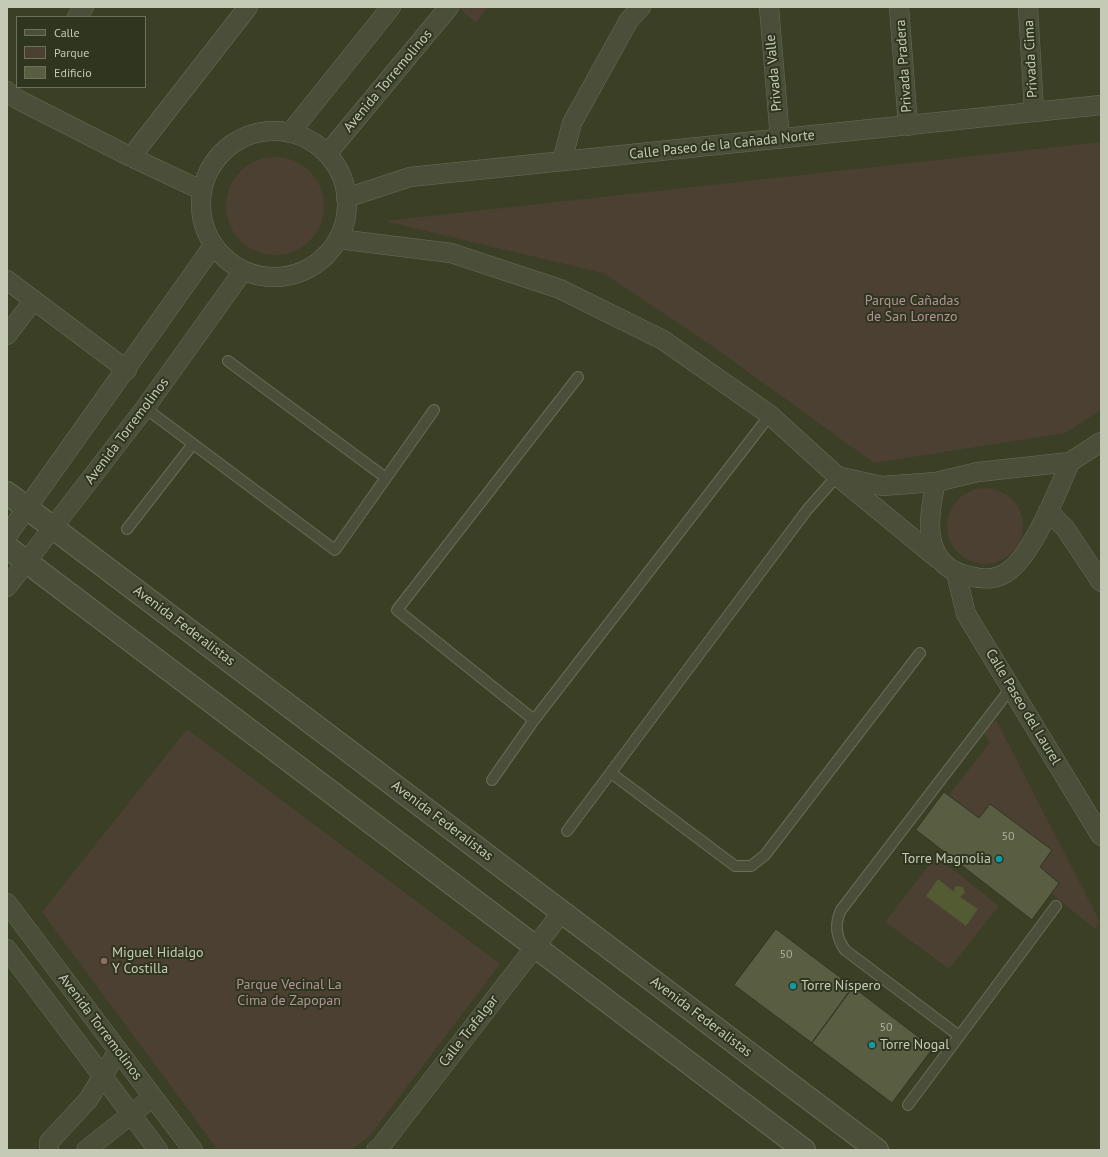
<!DOCTYPE html>
<html>
<head>
<meta charset="utf-8">
<style>
  body { margin:0 }
  #map { position:relative; width:1108px; height:1157px; overflow:hidden; background:#3a3f26; font-family:"PT Sans",sans-serif }
  canvas { display:block }
  .frame { position:absolute; inset:0; border:8px solid #c5cab7; pointer-events:none }
  .legend { position:absolute; left:16px; top:16px; width:130px; height:72px; box-sizing:border-box; background:#30351f; border:1px solid #6c715c; margin:0; padding:5px 7px; list-style:none; font-size:12px; color:#c5cab7 }
  .legend li { display:flex; align-items:center; gap:8px; height:20px }
  .legend b { width:20px; border:1px solid #6c715c }
</style>
</head>
<body>
<div id="map">
<canvas width="1108" height="1157"></canvas>
<div class="frame"></div>
<ul class="legend">
<li><b style="height:5px;background:#4b4f3a"></b>Calle</li>
<li><b style="height:11px;background:#4b4031"></b>Parque</li>
<li><b style="height:11px;background:#595e42"></b>Edificio</li>
</ul>
</div>
<script>
const ctx = document.querySelector('canvas').getContext('2d');
ctx.lineJoin = 'round';
function fill(path, color) { ctx.fillStyle = color; ctx.fill(path, 'evenodd'); }
function strokePath(path, color, width, dash) { ctx.strokeStyle = color; ctx.lineWidth = width; ctx.lineCap = dash ? 'butt' : 'round'; ctx.setLineDash(dash || []); ctx.stroke(path); }
function label(font, color, halo, rows, align = 'center') {
  ctx.font = font + ' "PT Sans",sans-serif'; ctx.lineWidth = 4; ctx.setLineDash([]); ctx.textBaseline = 'middle'; ctx.strokeStyle = halo; ctx.fillStyle = color; for (const [text, x, y, turn = 0] of rows) {
    ctx.save(); ctx.translate(x, y); ctx.rotate((+turn || 0) * Math.PI / 180); ctx.textAlign = isNaN(turn) ? turn : align; if (halo) ctx.strokeText(text, 0, 0); ctx.fillText(text, 0, 0); ctx.restore();
  }
}
fill(new Path2D(`
  M458,7H488L476,23Z
  M1101,142V410L1065,433L874,463L708,343L603,273L384,221Z
  M226 206a49 49 0 1 1 98 0a49 49 0 1 1-98 0Z
  M947 526a38 38 0 1 1 76 0a38 38 0 1 1-76 0Z
  M996,720L1100,922L1095,929L1051,893L1059,883L1040,867L1051,850L990,804L979,818L949,795L990,742L982,732Z
  M187,729L500,964L369,1137L350,1150H218L42,912Z
  M936,856L999,906L949,969L885,922Z`), '#4b4031');
fill(new Path2D(`
  M938,879L953,891L956,886L963,887L965,893L960,897L978,909L966,926L926,896Z`), '#525b32');
const building = new Path2D(`
  M944,792L979,818L990,804L1052,850L1040,867L1059,883L1032,920L916,830Z
  M776,929L853,987L812,1043L734,985Z
  M853,987L933,1048L892,1103L812,1043Z`);
fill(building, '#595e42');
strokePath(building, '#323721', 1);
const service = new Path2D(`
  M228,361L386,478
  M145,408L335,550L434,410
  M127,529L193,444
  M534,720L397,610L578,377
  M611,773L735,866H751L765,855L920,653
  M492,780L534,720L770,415
  M567,831L807,510L837,476
  M958,1035L845,950C836,937 834,925 841,910L1011,688
  M908,1105L1056,906`);
const minor = new Path2D(`
  M769,7L780,139
  M899,7L908,126
  M1028,7L1034,111
  M77,17L84,7
  M7,91L17,99L131,157L201,190
  M201 204a73 73 0 1 1 146 0a73 73 0 1 1-146 0Z
  M290,133L391,7
  M327,154L449,7
  M131,157L248,7
  M562,161L572,123L629,20L641,7
  M346,198L410,177L1101,105
  M338,239L451,253L560,289L663,340L770,415L837,476L938,559
  M7,280L127,370
  M7,335L34,300
  M841,477L882,486L936,482L978,472L1070,462L1101,442
  M936,482C927,520 922,566 969,576C980,579 992,580 1002,575C1030,563 1058,490 1070,462
  M1048,511L1065,528L1101,582
  M7,536L213,246
  M956,573L966,614L1101,836
  M7,587L145,408L243,271
  M7,903L193,1150
  M7,949L158,1150
  M49,1150V1142L88,1100L118,1051
  M86,1150L153,1097
  M376,1150L381,1146L562,912`);
const tertiary = new Path2D(`
  M7,493L877,1150
  M7,547L804,1150`);
strokePath(service, '#686d58', 12);
strokePath(minor, '#686d58', 20);
strokePath(tertiary, '#686d58', 24);
strokePath(service, '#4b4f3a', 10);
strokePath(minor, '#4b4f3a', 19);
strokePath(tertiary, '#4b4f3a', 22);
for (const [x, y, r, color] of [
  [999,859,4,"#0f9aa8"],
  [104,961,4,"#8d6e63"],
  [793,986,4,"#0f9aa8"],
  [872,1045,4,"#0f9aa8"]
]) { const dot = new Path2D(); dot.arc(x, y, r, 0, 2 * Math.PI); ctx.fillStyle = color; ctx.fill(dot); strokePath(dot, '#30351f', 1.5); }
label('12px', '#aaaf9a', null, [
  ["50",1008,837],
  ["50",786,955],
  ["50",886,1028]
]);
label('14px', '#c5cab7', '#30351f', [
  ["Privada Cima",1031,59,-93],
  ["Privada Pradera",904,66,-94],
  ["Privada Valle",774,73,-95],
  ["Avenida Torremolinos",388,81,-50],
  ["Calle Paseo de la Cañada Norte",722,145,-6],
  ["Avenida Torremolinos",127,431,-53],
  ["Avenida Federalistas",184,626,37],
  ["Calle Paseo del Laurel",1023,707,59],
  ["Avenida Federalistas",442,821,37],
  ["Avenida Federalistas",701,1017,37],
  ["Avenida Torremolinos",100,1027,53],
  ["Calle Trafalgar",469,1031,-52]
]);
label('14px', '#b39397', '#30351f', [
  ["Parque Cañadas",912,301],
  ["de San Lorenzo",912,317],
  ["Parque Vecinal La",289,985],
  ["Cima de Zapopan",289,1001]
]);
label('14px', '#c5cab7', '#30351f', [
  ["Torre Magnolia",991,859,"right"],
  ["Miguel Hidalgo",112,953],
  ["Y Costilla",112,969],
  ["Torre Níspero",801,986],
  ["Torre Nogal",880,1045]
], 'left');
</script>
</body>
</html>
